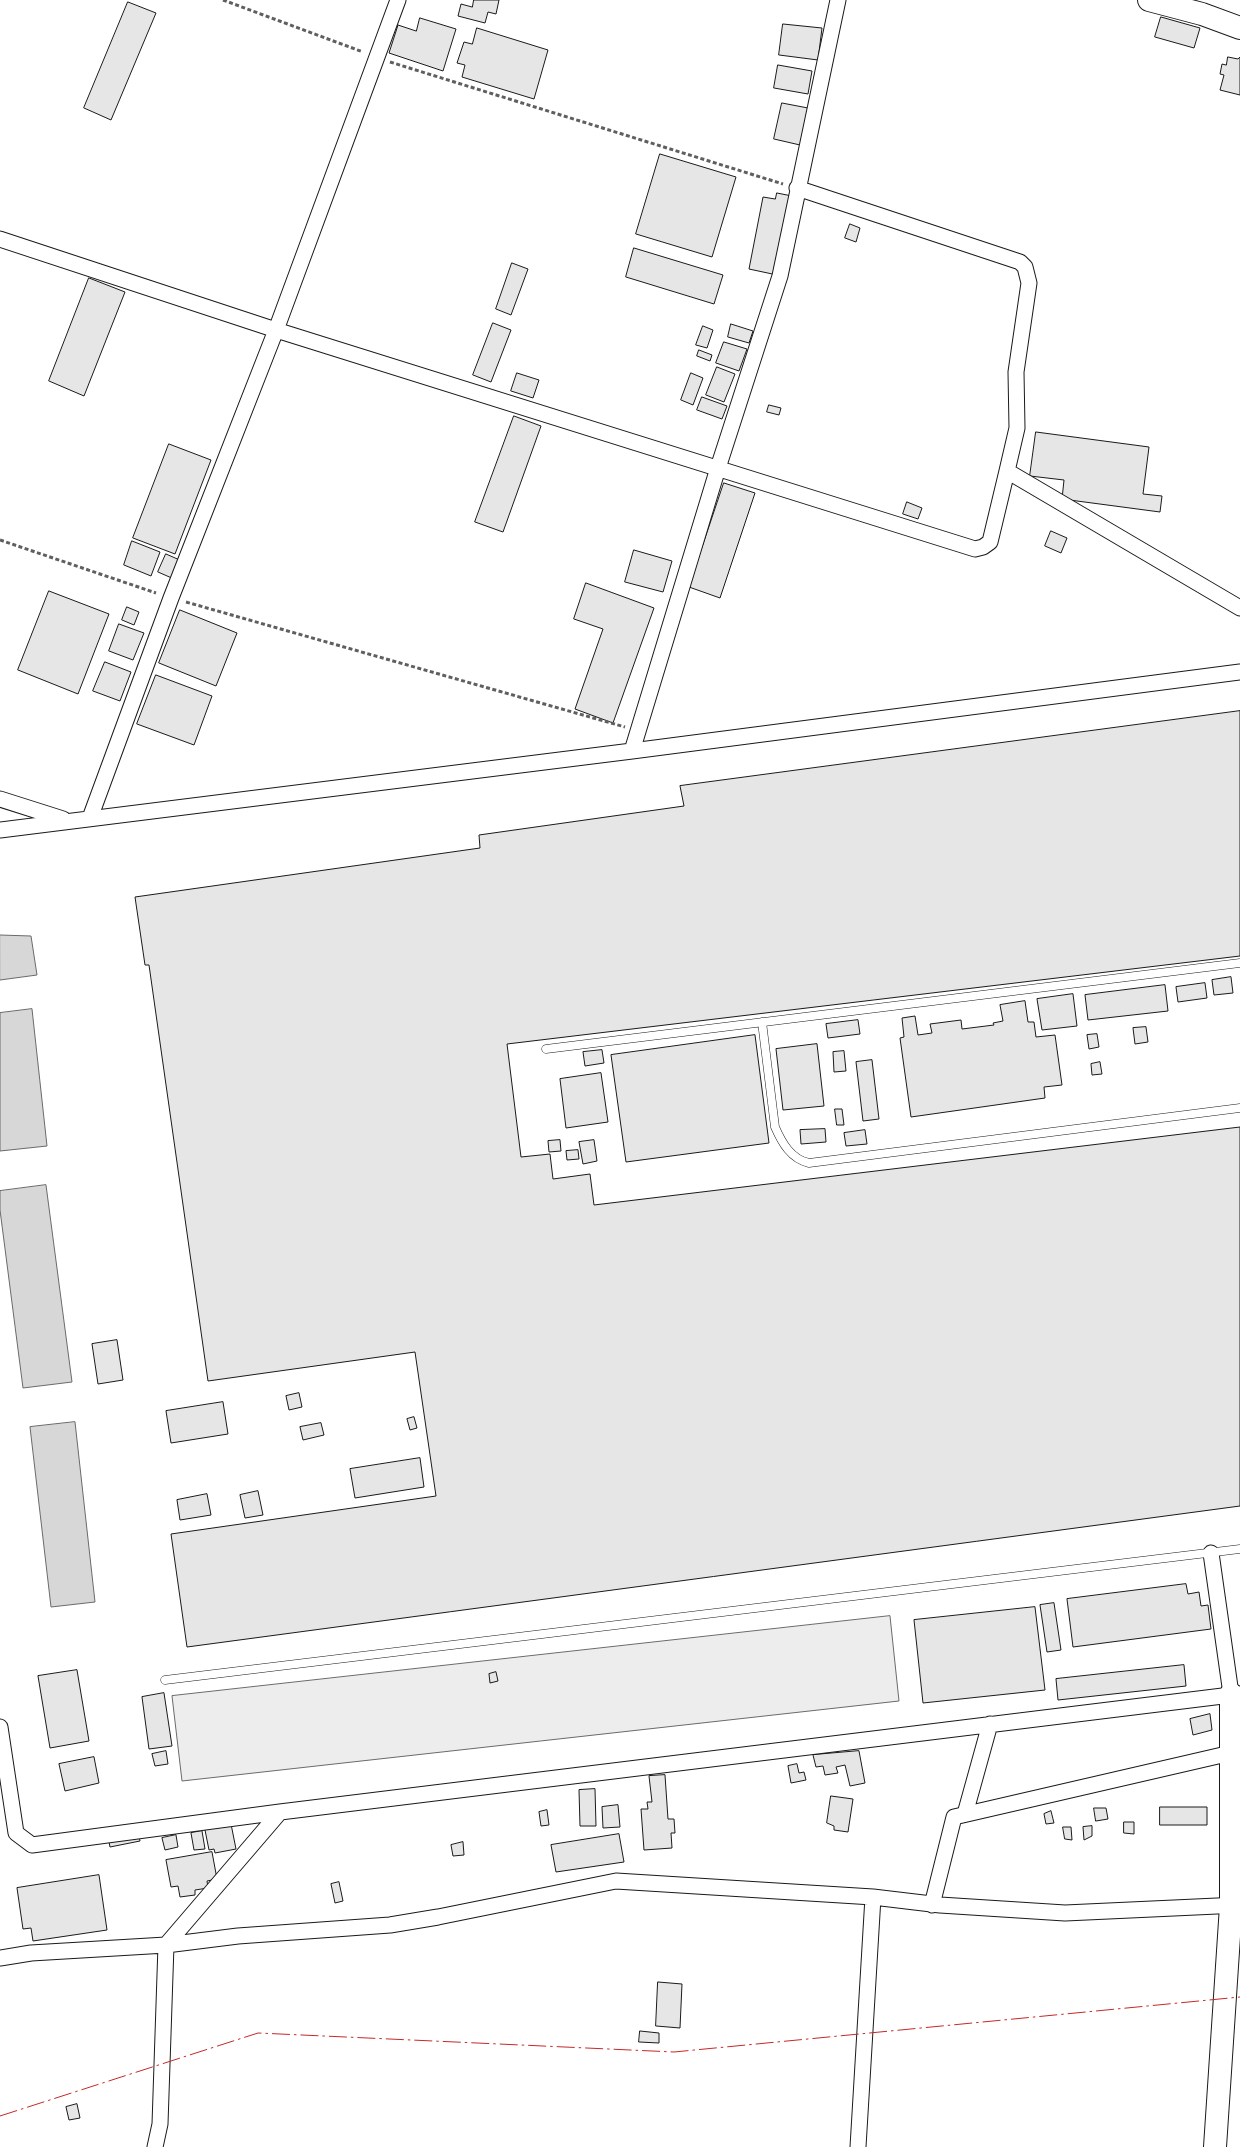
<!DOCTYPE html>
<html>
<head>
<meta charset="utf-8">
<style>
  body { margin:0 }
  canvas { display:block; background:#fff }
</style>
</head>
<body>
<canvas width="1240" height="2147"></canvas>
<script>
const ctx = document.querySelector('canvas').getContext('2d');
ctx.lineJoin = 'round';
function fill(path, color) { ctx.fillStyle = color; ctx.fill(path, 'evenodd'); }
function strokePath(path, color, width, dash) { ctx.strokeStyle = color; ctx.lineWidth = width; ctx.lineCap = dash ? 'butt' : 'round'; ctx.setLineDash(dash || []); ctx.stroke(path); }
const built = new Path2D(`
  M890,1616L899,1701L182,1781L172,1696Z`);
fill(built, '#ededed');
strokePath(built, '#6a6a6a', 1);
const water = new Path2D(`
  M0,935L31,936L37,975L0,980Z
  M32,1009L47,1146L0,1151V1013Z
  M46,1185L72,1382L23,1388L0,1210V1191Z
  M75,1422L95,1602L51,1607L30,1427Z`);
fill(water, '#d7d7d7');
strokePath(water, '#6a6a6a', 1);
const building = new Path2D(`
  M474,0H499L496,14L488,12L485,23L458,16L461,4L472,7Z
  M128,2L156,13L111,120L84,108Z
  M1161,17L1200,28L1194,48L1155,37Z
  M420,18L456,29L443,71L389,53L398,25L416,31Z
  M783,24L822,28L818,60L779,55Z
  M477,28L548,50L534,99L462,77L465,65L457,63L464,42L472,44Z
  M1228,57L1238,59L1240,57V95L1220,90L1224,75L1220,74L1222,64L1226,65Z
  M778,65L812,71L808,94L774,88Z
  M782,103L808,108L800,145L774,139Z
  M660,154L736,177L712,257L636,234Z
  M777,193L792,196L777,275L749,269L763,197L775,199Z
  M850,224L860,228L856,242L845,238Z
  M634,248L723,275L714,304L626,277Z
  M512,263L528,269L511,315L496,309Z
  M89,278L125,292L84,396L49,381Z
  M493,323L511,330L491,382L473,375Z
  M731,324L753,331L749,343L728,337Z
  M703,326L713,330L707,348L696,345Z
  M724,342L747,349L739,371L716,363Z
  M699,350L712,355L710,361L697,356Z
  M717,367L735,374L724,402L706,395Z
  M517,373L539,380L533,398L511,391Z
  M691,373L703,378L693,405L681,400Z
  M702,397L727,406L722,419L697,410Z
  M769,405L781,408L779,415L767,412Z
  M514,416L541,426L503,532L475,522Z
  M1036,432L1149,447L1143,494L1162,496L1160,512L1062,499L1064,480L1030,476Z
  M169,444L211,460L175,554L133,538Z
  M724,483L755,493L720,598L689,587Z
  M907,502L922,508L918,519L903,514Z
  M1051,531L1067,538L1061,553L1045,546Z
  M132,541L160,552L151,576L124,565Z
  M634,550L672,561L663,592L625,582Z
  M166,554L182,561L174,579L158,572Z
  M586,583L654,608L613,723L575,709L603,629L574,619Z
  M49,591L109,614L78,694L18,670Z
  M127,607L139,612L134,625L122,620Z
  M180,610L237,633L216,686L159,663Z
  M119,624L144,633L133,660L109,651Z
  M105,662L131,672L120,701L93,691Z
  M156,675L212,696L194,745L137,724Z
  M1240,711V956L507,1044L521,1157L550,1154L553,1179L590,1174L594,1205L1240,1127V1506L187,1647L171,1534L436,1496L415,1352L208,1381L149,965H145L135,897L480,848L479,835L684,806L680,786Z
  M1231,977L1233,993L1214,995L1212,980Z
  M1205,983L1207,998L1178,1002L1176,987Z
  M1165,985L1168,1011L1088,1020L1085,995Z
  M1073,994L1077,1026L1042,1030L1037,999Z
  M1025,1001L1028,1022H1034L1036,1037L1055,1035L1062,1085L1044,1087L1045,1098L911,1117L900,1038L904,1037L902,1018L915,1016L918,1035L932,1033L930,1024L961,1020L962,1029L994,1025L993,1023L1003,1021L1000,1005Z
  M858,1020L860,1034L828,1038L826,1024Z
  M1146,1027L1148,1042L1135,1044L1133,1028Z
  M1097,1034L1099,1047L1089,1049L1087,1035Z
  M755,1035L769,1143L626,1162L611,1055Z
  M817,1044L824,1106L783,1110L776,1049Z
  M602,1050L604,1063L585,1066L583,1052Z
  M844,1051L846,1071L834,1072L833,1052Z
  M872,1060L879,1119L863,1121L856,1062Z
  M1100,1062L1102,1074L1092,1075L1091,1064Z
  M601,1073L608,1122L566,1128L560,1079Z
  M835,1109H842L844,1125H837Z
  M825,1129L826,1142L801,1144L800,1130Z
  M865,1130L867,1144L846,1146L844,1133Z
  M560,1140L561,1151L549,1152L548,1141Z
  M594,1140L597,1161L583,1164L579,1142Z
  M578,1150L579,1159L567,1160L566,1151Z
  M117,1340L123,1380L98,1384L92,1344Z
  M299,1393L302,1407L289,1410L286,1396Z
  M223,1402L228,1434L171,1443L166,1411Z
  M414,1417L417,1428L410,1430L407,1419Z
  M321,1423L324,1435L303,1440L300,1427Z
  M420,1458L424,1487L355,1498L350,1469Z
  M258,1491L263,1515L245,1518L240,1495Z
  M207,1494L211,1515L180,1520L177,1500Z
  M1186,1584L1188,1594L1199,1592L1201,1606L1208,1605L1211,1629L1073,1647L1067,1599Z
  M1054,1603L1061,1650L1047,1652L1040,1605Z
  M1035,1607L1045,1690L923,1703L914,1620Z
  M1184,1665L1186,1686L1058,1700L1056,1679Z
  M77,1670L89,1741L50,1748L38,1676Z
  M496,1672L498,1681L490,1683L489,1674Z
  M164,1693L172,1746L149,1749L142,1697Z
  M1210,1714L1212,1730L1193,1735L1190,1719Z
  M166,1751L168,1764L155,1766L152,1754Z
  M859,1751L865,1783L850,1786L845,1765L836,1767L838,1773L825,1775L823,1766L816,1767L813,1755Z
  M94,1757L99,1783L65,1791L59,1764Z
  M797,1764L799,1773L804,1772L806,1780L791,1783L788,1766Z
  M665,1775L668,1819H674L675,1833H671L672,1848L644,1850L641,1809H648L647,1802H652L649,1776Z
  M595,1789L596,1826H580L579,1790Z
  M831,1796L853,1799L848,1832L834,1830V1826L827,1823Z
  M618,1805L620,1827L603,1828L602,1807Z
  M1160,1807H1207V1825H1160Z
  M1094,1808H1106L1108,1819L1096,1821Z
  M547,1810L549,1825L541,1826L539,1812Z
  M1051,1811L1054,1823L1046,1824L1044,1814Z
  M1124,1822H1134V1834L1124,1833Z
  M231,1824L236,1849L215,1853L214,1849L209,1850L205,1830Z
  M1092,1826V1836L1084,1840L1083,1827Z
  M1063,1827H1071L1072,1840L1065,1839Z
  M202,1831L205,1849L194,1850L191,1833Z
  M619,1834L624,1862L556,1872L551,1845Z
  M176,1835L178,1847L165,1850L162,1838Z
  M139,1836L140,1841L110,1847L109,1842Z
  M463,1842L464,1855L453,1856L451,1845Z
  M212,1852L217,1879L207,1881L208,1888L195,1890V1895L180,1897L178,1886L171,1887L166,1860Z
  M99,1875L107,1930L33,1941L31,1928L23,1929L17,1888Z
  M339,1882L343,1901L335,1903L331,1884Z
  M658,1982L682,1984L680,2028L656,2026Z
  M640,2031L659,2033V2043L639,2042Z
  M77,2104L80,2118L69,2120L66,2107Z`);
fill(building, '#e6e6e6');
strokePath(building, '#1a1a1a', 1);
const lane = new Path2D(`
  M762,1022L775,1127C782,1143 791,1159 809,1163L1240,1108
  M546,1049L1240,963
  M165,1680L1240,1549`);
const street = new Path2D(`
  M797,188L1020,262L1025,267L1029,283L1016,372L1017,428L1007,471
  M0,239L276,330L975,549L983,547L990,542L1007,471L1240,608
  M632,751L718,468L780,276L838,0
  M0,799L63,819
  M90,818L171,598L276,330L398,0
  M0,830L632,751L1240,672
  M1211,1553L1231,1694
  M0,1727L16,1833L32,1845L280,1812L1239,1694
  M965,1814L990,1724
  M932,1905L954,1817L1231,1753
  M0,1958L31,1953L166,1945L238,1936L390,1925L438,1917L616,1881L873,1897L940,1905L1065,1913L1239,1905
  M155,2147L160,2124L166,1945L280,1812
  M858,2147L873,1897`);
const secondary = new Path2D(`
  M1149,0L1202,14L1240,28
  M1215,2147L1231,1906V1694`);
strokePath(lane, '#1a1a1a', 9);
strokePath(street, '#1a1a1a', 17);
strokePath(secondary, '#1a1a1a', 24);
strokePath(new Path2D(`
  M223,0L363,52
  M390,62L783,184
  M0,540L156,593
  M186,602L625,727`), '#5f5f5f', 3, [4, 2.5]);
strokePath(lane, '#fff', 8);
strokePath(street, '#fff', 15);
strokePath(secondary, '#fff', 22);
strokePath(new Path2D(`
  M0,2116L258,2033L674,2052L1240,1997`), '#c62828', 1, [18, 4, 2.5, 4]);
</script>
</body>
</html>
